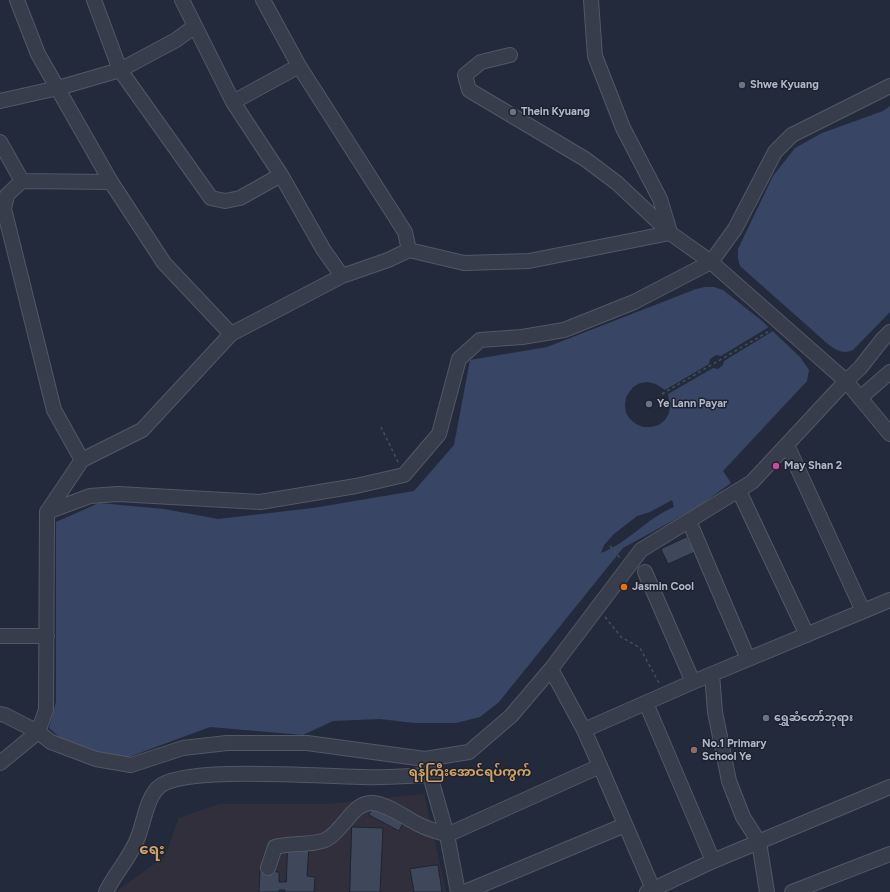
<!DOCTYPE html>
<html>
<head>
<meta charset="utf-8">
<style>
  body { margin:0 }
  canvas { display:block; background:#232a3b }
</style>
</head>
<body>
<canvas width="890" height="892"></canvas>
<script>
const ctx = document.querySelector('canvas').getContext('2d');
ctx.lineJoin = 'round';
function fill(path, color) { ctx.fillStyle = color; ctx.fill(path, 'evenodd'); }
function strokePath(path, color, width, dash) { ctx.strokeStyle = color; ctx.lineWidth = width; ctx.lineCap = dash ? 'butt' : 'round'; ctx.setLineDash(dash || []); ctx.stroke(path); }
function label(font, color, halo, rows, align = 'center') {
  ctx.font = font + ' Figtree,"Noto Sans Myanmar",sans-serif'; ctx.lineWidth = 3; ctx.setLineDash([]); ctx.textBaseline = 'middle'; ctx.strokeStyle = halo; ctx.fillStyle = color; for (const [text, x, y, turn = 0] of rows) {
    ctx.save(); ctx.translate(x, y); ctx.rotate((+turn || 0) * Math.PI / 180); ctx.textAlign = isNaN(turn) ? turn : align; if (halo) ctx.strokeText(text, 0, 0); ctx.fillText(text, 0, 0); ctx.restore();
  }
}
fill(new Path2D(`
  M424,794L446,892H116L165,856L179,818L219,804H329Z`), '#322f3d');
fill(new Path2D(`
  M890,106V312L853,350C843,354 838,351 829,345L740,266L738,258V249L773,176L795,148L822,133L883,111Z
  M705,287H714L723,290L761,320L800,357L809,370L807,381L723,471L731,483L696,508L623,548L499,702L480,717L456,723H414L380,719L333,721L303,735L210,727L118,761L60,738L49,728L56,702V522L99,503L164,509L218,519L313,508L414,491L454,445L470,360L547,347L696,289ZM672,500L674,507C647,518 628,543 601,553L604,545L614,534L637,516L650,512Z`), '#394564');
fill(new Path2D(`
  M769,327L773,331L724,361L723,365L718,369L713,368L668,394L670,406L669,413L665,420L659,425L651,427H643L636,424L630,419L626,413L625,405L626,397L633,387L640,383L648,382L656,384L665,390L709,364L710,359L716,355L721,356Z`), '#232a3b');
const building = new Path2D(`
  M687,537L695,552L668,564L661,549Z
  M374,806L404,821L399,831L369,815Z
  M352,827L383,828L380,892H350Z
  M288,845L309,846L307,876L315,877L314,892H285V890H279V892H259L260,871L279,872V882H286Z
  M438,865L442,892H414L410,869Z`);
fill(building, '#3f485b');
strokePath(building, '#1e2432', 1);
const minor = new Path2D(`
  M17,0L38,54L111,182L164,263L231,334
  M94,0L120,70L211,198L225,201L240,198L281,175
  M182,0L233,102L281,175L323,249L342,276
  M263,0L299,66L405,232L409,250
  M591,0L595,56L623,128L660,199L670,232
  M510,55L481,62L465,75L469,90L585,159L617,183L670,233
  M0,101L58,88L120,70L176,40L195,26
  M233,102L299,66
  M0,142L22,181L111,182
  M22,181L7,195L4,209L54,410L82,460L47,512
  M860,398L890,372
  M787,445L863,611
  M82,460L142,430L231,334L342,276L388,260L409,250L464,263L529,261L670,233L711,262L846,381L890,434
  M739,491L807,635
  M689,521L748,659
  M645,572L693,682
  M0,636H47
  M551,669L641,550L752,482L846,381L860,368L882,340L890,332
  M712,674L715,712L729,781L743,817L759,842L767,892
  M646,703L713,861
  M0,714L5,715L38,732L51,742L96,759L131,765L183,748L227,743H307L425,759L469,752L511,716L551,669L584,730L600,766L653,889
  M584,730L693,682L890,600
  M0,763L38,732L46,710L47,512L90,496L118,494L260,502L356,486L404,475L439,434L459,359L480,340L522,337L564,330L634,302L711,262L735,229L775,152L792,135L890,86
  M427,765L447,835L458,892
  M268,868L275,847C289,843 317,845 327,839C344,830 353,801 373,803C389,805 404,817 418,824C427,829 437,831 447,835L600,766
  M106,892C115,873 131,857 138,837C144,822 147,797 159,787C182,765 325,777 363,777C385,778 407,776 429,775
  M465,892L625,825
  M647,892L713,861L890,787
  M792,892L890,854`);
strokePath(minor, '#525766', 16);
strokePath(new Path2D(`
  M662,394L771,330
  M381,427L399,464
  M610,546L620,558
  M605,617L621,637L640,648L659,683`), '#405256', 1.5, [3, 3]);
strokePath(minor, '#373d4b', 14);
for (const [x, y, r, color] of [
  [742,85,4,"#6b7280"],
  [513,112,4,"#6b7280"],
  [649,404,4,"#6b7280"],
  [776,466,4,"#d1479c"],
  [624,587,4,"#e8710a"],
  [766,718,4,"#6b7280"],
  [694,750,4,"#8d6e63"]
]) { const dot = new Path2D(); dot.arc(x, y, r, 0, 2 * Math.PI); ctx.fillStyle = color; ctx.fill(dot); strokePath(dot, '#1c2230', 1.5); }
label('bold 11px', '#b2b7c7', '#1c2230', [
  ["Shwe Kyuang",750,85],
  ["Thein Kyuang",521,112],
  ["Ye Lann Payar",657,404],
  ["May Shan 2",784,466],
  ["Jasmin Cool",632,587],
  ["ရွှေဆံတော်ဘုရား",774,718],
  ["No.1 Primary",702,744],
  ["School Ye",702,757]
], 'left');
label('bold 13px', '#d2a263', '#1c2230', [
  ["ရန်ကြီးအောင်ရပ်ကွက်",470,772]
]);
label('bold 15px', '#d2a263', '#1c2230', [
  ["ရေး",152,850]
]);
</script>
</body>
</html>
